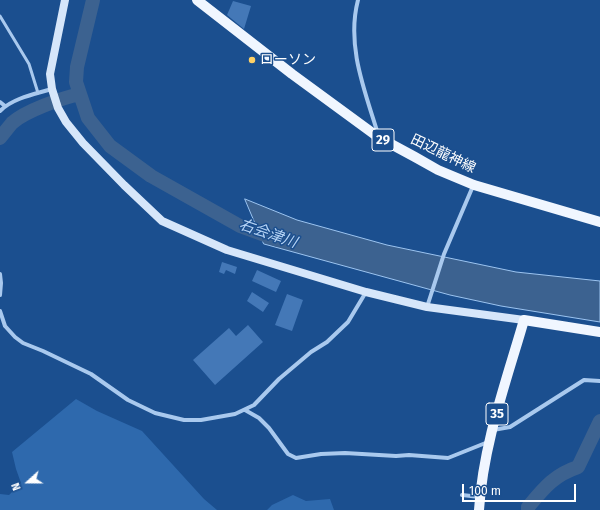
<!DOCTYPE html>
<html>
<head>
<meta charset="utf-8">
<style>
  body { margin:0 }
  #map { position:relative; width:600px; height:510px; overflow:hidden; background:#1b4f8f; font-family:"Fira Sans",sans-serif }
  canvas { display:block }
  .north { position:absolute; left:8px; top:462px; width:40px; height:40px; -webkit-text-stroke:3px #1b4f8f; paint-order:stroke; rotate:249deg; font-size:11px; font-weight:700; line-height:16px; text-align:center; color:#fff }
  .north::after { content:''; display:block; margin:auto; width:14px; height:18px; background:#fff; clip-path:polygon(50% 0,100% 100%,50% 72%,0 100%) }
  .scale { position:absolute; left:462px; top:484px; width:114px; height:18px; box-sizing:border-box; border:2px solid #fff; border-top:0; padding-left:5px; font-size:12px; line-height:14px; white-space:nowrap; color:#fff; -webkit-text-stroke:3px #1b4f8f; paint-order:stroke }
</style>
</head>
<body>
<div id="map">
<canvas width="600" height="510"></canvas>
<div class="north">N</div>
<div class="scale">100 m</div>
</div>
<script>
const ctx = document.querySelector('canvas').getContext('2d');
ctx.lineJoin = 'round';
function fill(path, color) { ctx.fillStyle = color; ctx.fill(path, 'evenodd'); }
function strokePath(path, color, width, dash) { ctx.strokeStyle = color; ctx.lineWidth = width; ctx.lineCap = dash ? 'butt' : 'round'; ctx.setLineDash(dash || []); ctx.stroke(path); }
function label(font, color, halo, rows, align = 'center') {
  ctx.font = font + ' "Fira Sans","Noto Sans JP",sans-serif'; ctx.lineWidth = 3; ctx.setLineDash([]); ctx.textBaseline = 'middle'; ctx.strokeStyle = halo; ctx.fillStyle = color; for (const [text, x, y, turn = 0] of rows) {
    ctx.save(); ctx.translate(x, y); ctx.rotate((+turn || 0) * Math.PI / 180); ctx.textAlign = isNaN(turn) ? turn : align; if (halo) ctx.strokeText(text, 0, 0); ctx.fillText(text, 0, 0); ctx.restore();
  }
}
fill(new Path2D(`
  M76,399L97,411L142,431L204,499L217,510H0V494L9,495L21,483L16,469L12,452Z
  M293,495L306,501L330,499L334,510H267L272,505Z`), '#2e69ad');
const water = new Path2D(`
  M245,199L297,220L387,245L516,272L600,281V322L501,306L450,295L264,244Z`);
fill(water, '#3c6290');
strokePath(water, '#9cc4f0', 1);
strokePath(new Path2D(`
  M93,0L77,67L76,82L88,118L110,146L151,176L240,226L278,240
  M0,138C4,133 8,128 12,123C25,111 62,98 80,94
  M528,510V507C544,488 554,475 578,467L600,421`), '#3c6290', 14);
fill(new Path2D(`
  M233,1L251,6L244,29L227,15Z
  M222,262L237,267L235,274L226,270L224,274L219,272Z
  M257,270L281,281L276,292L252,281Z
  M252,292L269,303L263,312L247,301Z
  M287,294L303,300L292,331L275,325Z
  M248,325L263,342L215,385L193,360L229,328L236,336Z`), '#4478b7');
strokePath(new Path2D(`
  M0,16L29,64L38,93`), '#a9c9ee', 3);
strokePath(new Path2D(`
  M358,0C346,46 365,91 378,134
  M0,102L5,106
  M0,111C13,98 35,94 52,89
  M0,274L1,283L0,295
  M427,307L444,254L473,186
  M0,311L5,326L15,337L23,343L43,351L91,374L128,400L155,413L184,420H201L235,414L254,405L279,379L311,352L327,342L348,322L366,292
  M245,410L259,418L269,428L288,454L296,458L321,454L345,453L396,456L409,455L448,458L488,442
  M493,430L510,427L584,380L600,381
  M462,495L480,497`), '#a9c9ee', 4);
strokePath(new Path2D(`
  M65,0L50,74L52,89L58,108L66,122L83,143L124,185L162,221L227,250L366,292L427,307L524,320`), '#d6e6fa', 8);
strokePath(new Path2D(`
  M197,0L292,74L378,137L415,157L438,170L474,185L600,222
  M479,510C483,445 506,382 524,320L600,332`), '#f0f6ff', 10);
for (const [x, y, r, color] of [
  [252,60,4,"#ffd166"]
]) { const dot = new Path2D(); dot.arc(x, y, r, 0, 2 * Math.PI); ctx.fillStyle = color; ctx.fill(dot); strokePath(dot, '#1b4f8f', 1.5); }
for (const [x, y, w] of [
  [383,140,22],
  [497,414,22]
]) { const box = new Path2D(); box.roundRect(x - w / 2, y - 11, w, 22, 3); ctx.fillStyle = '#1b4f8f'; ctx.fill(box); strokePath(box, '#fff', 1); }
label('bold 13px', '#fff', null, [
  ["29",383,140],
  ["35",497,414]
]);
label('14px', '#fff', '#1b4f8f', [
  ["ローソン",260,60]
], 'left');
label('14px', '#fff', '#1b4f8f', [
  ["田辺龍神線",443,154,26]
]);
label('italic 15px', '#b5d3f5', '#1b4f8f', [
  ["右会津川",268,234,19]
]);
</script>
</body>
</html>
